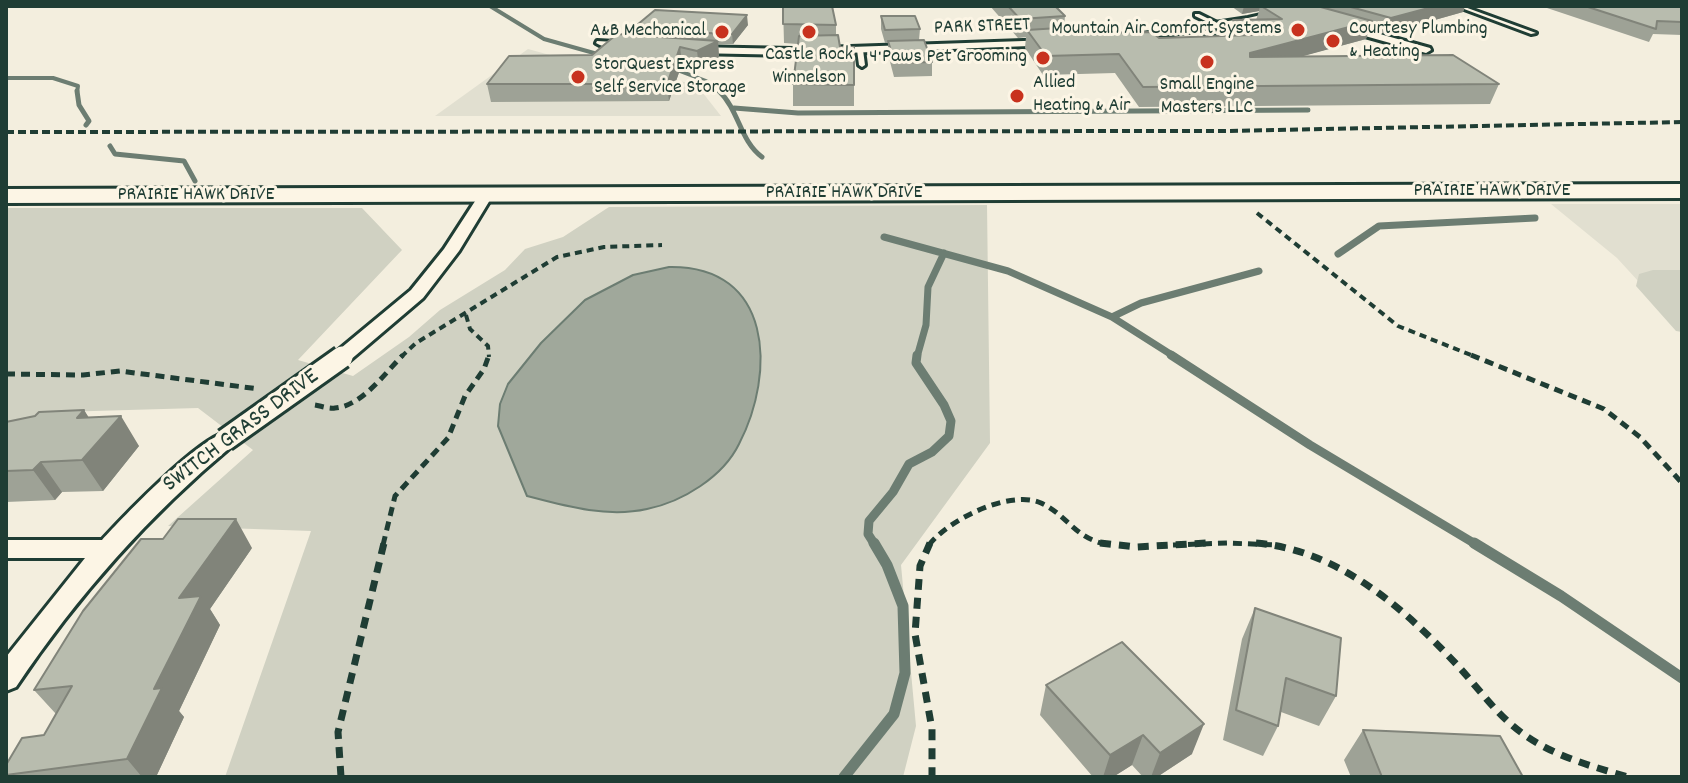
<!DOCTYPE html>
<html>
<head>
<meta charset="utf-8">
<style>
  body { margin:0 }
  #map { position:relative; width:1688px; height:783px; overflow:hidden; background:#f3eede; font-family:Dekko,sans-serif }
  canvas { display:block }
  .frame { position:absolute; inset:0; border:8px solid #1f3d34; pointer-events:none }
</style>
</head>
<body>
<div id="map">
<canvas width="1688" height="783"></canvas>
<div class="frame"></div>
</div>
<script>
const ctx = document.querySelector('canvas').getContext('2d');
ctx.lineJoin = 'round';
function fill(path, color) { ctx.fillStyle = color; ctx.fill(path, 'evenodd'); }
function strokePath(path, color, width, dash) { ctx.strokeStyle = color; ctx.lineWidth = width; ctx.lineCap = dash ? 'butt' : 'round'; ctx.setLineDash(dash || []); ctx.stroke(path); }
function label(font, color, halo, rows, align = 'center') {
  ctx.font = font + ' Dekko,sans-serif'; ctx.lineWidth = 6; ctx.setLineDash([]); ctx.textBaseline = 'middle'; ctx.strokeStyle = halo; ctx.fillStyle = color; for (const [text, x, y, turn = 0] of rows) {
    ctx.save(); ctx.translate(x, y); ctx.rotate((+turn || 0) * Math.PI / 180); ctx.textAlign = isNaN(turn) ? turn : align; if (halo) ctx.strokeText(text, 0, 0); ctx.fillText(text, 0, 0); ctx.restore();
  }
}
fill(new Path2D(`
  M528,49L557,57L634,68L691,84L699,88L721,116H435Z
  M1551,204H1682V329L1617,258Z`), '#e1dfd0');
fill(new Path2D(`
  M987,205L990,443L901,565L916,726L903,777H225L311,531L168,526L253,450L198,408L59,412L6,424V208H362L402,250L298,360L353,376L409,337L440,310L505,270L525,249L563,237L609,207Z
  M1653,270H1682V332L1676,331L1636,286L1639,274Z`), '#d0d1c2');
const water = new Path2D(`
  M669,267C773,265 776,373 739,444C723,477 682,502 647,509C607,518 565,506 527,496L498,426L500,404L508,384L541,343L585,300L633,275Z`);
fill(water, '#a0a89b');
strokePath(water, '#6c7d72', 2);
strokePath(new Path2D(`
  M490,6L544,39L601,55
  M672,68L706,81L721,93
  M6,78H53L78,86L77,93`), '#6c7d72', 4);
strokePath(new Path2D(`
  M77,91L79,105L89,121L86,125
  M719,91C739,110 740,141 762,157
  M734,108L798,113L1308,110
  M110,146L115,154L184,161L195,181`), '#6c7d72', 5);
strokePath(new Path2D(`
  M884,237L1008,271L1112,317L1175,357
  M1338,254L1379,226L1535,218
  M1112,317L1141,303L1259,271
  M917,357L926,325L928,287L944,253`), '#6c7d72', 7);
strokePath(new Path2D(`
  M1171,355L1310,445L1477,545
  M875,545L868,534L869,521L893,492L909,464L932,452L949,436L951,421L944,405L916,363L917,355`), '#6c7d72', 9);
strokePath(new Path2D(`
  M1474,543L1561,596L1682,678
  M844,777L894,714L905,673L903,606L887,565L874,543`), '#6c7d72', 11);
const lane = new Path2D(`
  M1456,6H1462L1536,33L1531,34Z
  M1195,14H1199L1223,26L1218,27L1195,16Z
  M1198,28H1202L1224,44L1219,45L1198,30Z
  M860,48L863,50L865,65L862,67L859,65L857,50Z`);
const street = new Path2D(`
  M1301,6H1318L1248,24L1128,40L1123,37L1248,18Z
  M1344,24L1430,48L1431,50L1426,53L1340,29L1339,27Z
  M1052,40L1057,43L1056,45L793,55L693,53L688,50L693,47L793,49Z
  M597,41L633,43L638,46C629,52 605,49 596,43Z
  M486,191L493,195L459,251L423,298L349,361H335L332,357L335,353L411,290L444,249L481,192Z
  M225,433L233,435L236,440L233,445C148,516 77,596 16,687L6,691V657L85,558H6V540H102C124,516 197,440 225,433Z`);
const secondary = new Path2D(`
  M1682,184V198L6,203V189Z`);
strokePath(lane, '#1f3d34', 6);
strokePath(street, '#1f3d34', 6);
strokePath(secondary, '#1f3d34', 6);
strokePath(new Path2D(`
  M1257,213L1398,326L1476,357
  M466,315L470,329L488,346L489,357
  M401,357L416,343L557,257L604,247L662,245`), '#1f3d34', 4, [7, 5]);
strokePath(new Path2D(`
  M1471,355L1604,409L1640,437L1682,483
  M6,374L83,375L120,371L259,389
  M315,405C321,406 329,409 335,408C362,406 385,373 403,355
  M383,545L395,496L448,438L465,396L484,369L489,355
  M929,545C948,520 1010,489 1041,503C1069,516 1073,538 1109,545
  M1173,545L1227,543L1275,545`), '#1f3d34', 5, [9, 6]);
strokePath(new Path2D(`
  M930,543L920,566L915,634L932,729V777
  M1100,543L1136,547L1207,543
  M1256,543C1339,550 1405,609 1459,667C1479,689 1497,715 1522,733C1553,756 1591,766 1628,777
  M341,777L338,732L384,543`), '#1f3d34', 7, [11, 8]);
fill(lane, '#fcf5e5');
fill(street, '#fcf5e5');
fill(secondary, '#fcf5e5');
strokePath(new Path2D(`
  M6,132L1224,131L1682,122`), '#1f3d34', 4, [8, 4]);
const streetBridge = new Path2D(`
  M225,440L342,357`);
strokePath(streetBridge, '#1f3d34', 27, []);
strokePath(streetBridge, '#fcf5e5', 21);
fill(new Path2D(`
  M783,6L836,25V35L840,47H854V106H793V84L798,44L784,43Z
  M990,6H1055L1065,16L1064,27L1081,33L1159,38L1229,36L1233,20H1256L1259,11L1242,14L1231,6H1465L1463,12L1385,34L1369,29L1366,39L1302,56L1499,84L1490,104L1139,107L1115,73L1043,75L1025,48L1026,37L1018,38Z
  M1541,6H1682V35L1653,34L1649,42Z
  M881,16L920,29L919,40L932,62V76L894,77L888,54V43H885L881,29Z
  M748,25L733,44H718L719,57L699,67L682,64L669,101L491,102L487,84L592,55L631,35V30Z
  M84,410L88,417L139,446L103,491L62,492L55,500L6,502V422Z
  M252,548L210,609L220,625L179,711L184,717L156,777H6V765L44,735L56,714L34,690Z
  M1255,608L1336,696L1319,726L1281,712L1278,726L1263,756L1223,740L1242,639Z
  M1046,685L1192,754L1157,777H1143L1132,765L1113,777H1093L1040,715Z
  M1363,730L1523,777H1351L1344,760Z`), '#9ea296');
fill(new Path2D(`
  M1244,6H1260L1259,11L1242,14Z
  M1436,6H1465L1463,12L1385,34L1391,18Z
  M747,15L748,25L733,44L732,34Z
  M1372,21L1366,39L1245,72L1250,53Z
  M718,41L719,57L699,67L697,51Z
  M680,47L682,64L669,101L667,84Z
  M84,410L102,438L121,416L139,446L103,491L82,460L77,418Z
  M41,462L62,492L55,500L33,470Z
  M236,519L252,548L210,609L220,625L179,711L184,717L156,777H142L127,759L179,598Z
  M1204,724L1192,754L1157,777H1151L1160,753Z
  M1143,735L1132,765L1113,777H1103L1110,755Z`), '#81847a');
const building = new Path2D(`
  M783,6H832L836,25L783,24Z
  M1008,6H1055L1065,16L1020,19Z
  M1261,6H1317L1372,21L1250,53V57L1453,55L1499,84L1143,87L1119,54L1046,56L1027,30L1075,27L1081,33L1152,32L1159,38L1253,35L1233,20L1282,19Z
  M1347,6H1436L1391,18Z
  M1585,6H1682V22L1657,21L1656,29Z
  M655,10L747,15L732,34L631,30Z
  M881,16H915L920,29L885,30Z
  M617,34L718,41L697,51L680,47L667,84H487L509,56L592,55Z
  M838,35L840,47H854V85L793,84L799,36Z
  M924,40L932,62L895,63L888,41Z
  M84,410L77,418L121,416L82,460L41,462L33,470L6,471V422L35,416L39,412Z
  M178,519H236L179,598L201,596L154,689L162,688L127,759L6,775V765L22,738L44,735L72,686L34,690L83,611L141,539H163Z
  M1255,608L1341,638L1336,696L1286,678L1278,726L1236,710Z
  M1122,642L1204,724L1160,753L1143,735L1110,755L1046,685Z
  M1363,730L1500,736L1523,777H1382Z`);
fill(building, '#b8bcae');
strokePath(building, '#81847a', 2);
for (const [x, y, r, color] of [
  [1298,30,8,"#c8321e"],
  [722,32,8,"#c8321e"],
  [809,32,8,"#c8321e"],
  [1333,41,8,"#c8321e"],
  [1043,58,8,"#c8321e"],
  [1207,62,8,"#c8321e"],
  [578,77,8,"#c8321e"],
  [1017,96,8,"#c8321e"]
]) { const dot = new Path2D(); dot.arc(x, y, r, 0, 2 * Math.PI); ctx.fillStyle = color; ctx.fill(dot); strokePath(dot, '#fcf5e5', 3); }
label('20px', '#1f3d34', '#fcf5e5', [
  ["PARK STREET",982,28,-2],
  ["PRAIRIE HAWK DRIVE",1492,192],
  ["PRAIRIE HAWK DRIVE",844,194],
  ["PRAIRIE HAWK DRIVE",196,196]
]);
label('20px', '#1f3d34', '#fcf5e5', [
  ["Mountain Air Comfort Systems",1282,30],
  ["Courtesy Plumbing",1349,30,"left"],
  ["& Heating",1349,53,"left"],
  ["A&B Mechanical",706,32],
  ["Castle Rock",809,56,"center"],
  ["Winnelson",809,79,"center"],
  ["4 Paws Pet Grooming",1027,58],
  ["StorQuest Express",594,66,"left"],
  ["Self Service Storage",594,89,"left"],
  ["Allied",1033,84,"left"],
  ["Heating & Air",1033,107,"left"],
  ["Small Engine",1207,86,"center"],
  ["Masters LLC",1207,109,"center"]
], 'right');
label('24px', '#1f3d34', '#fcf5e5', [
  ["SWITCH GRASS DRIVE",242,432,-37]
]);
</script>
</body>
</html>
